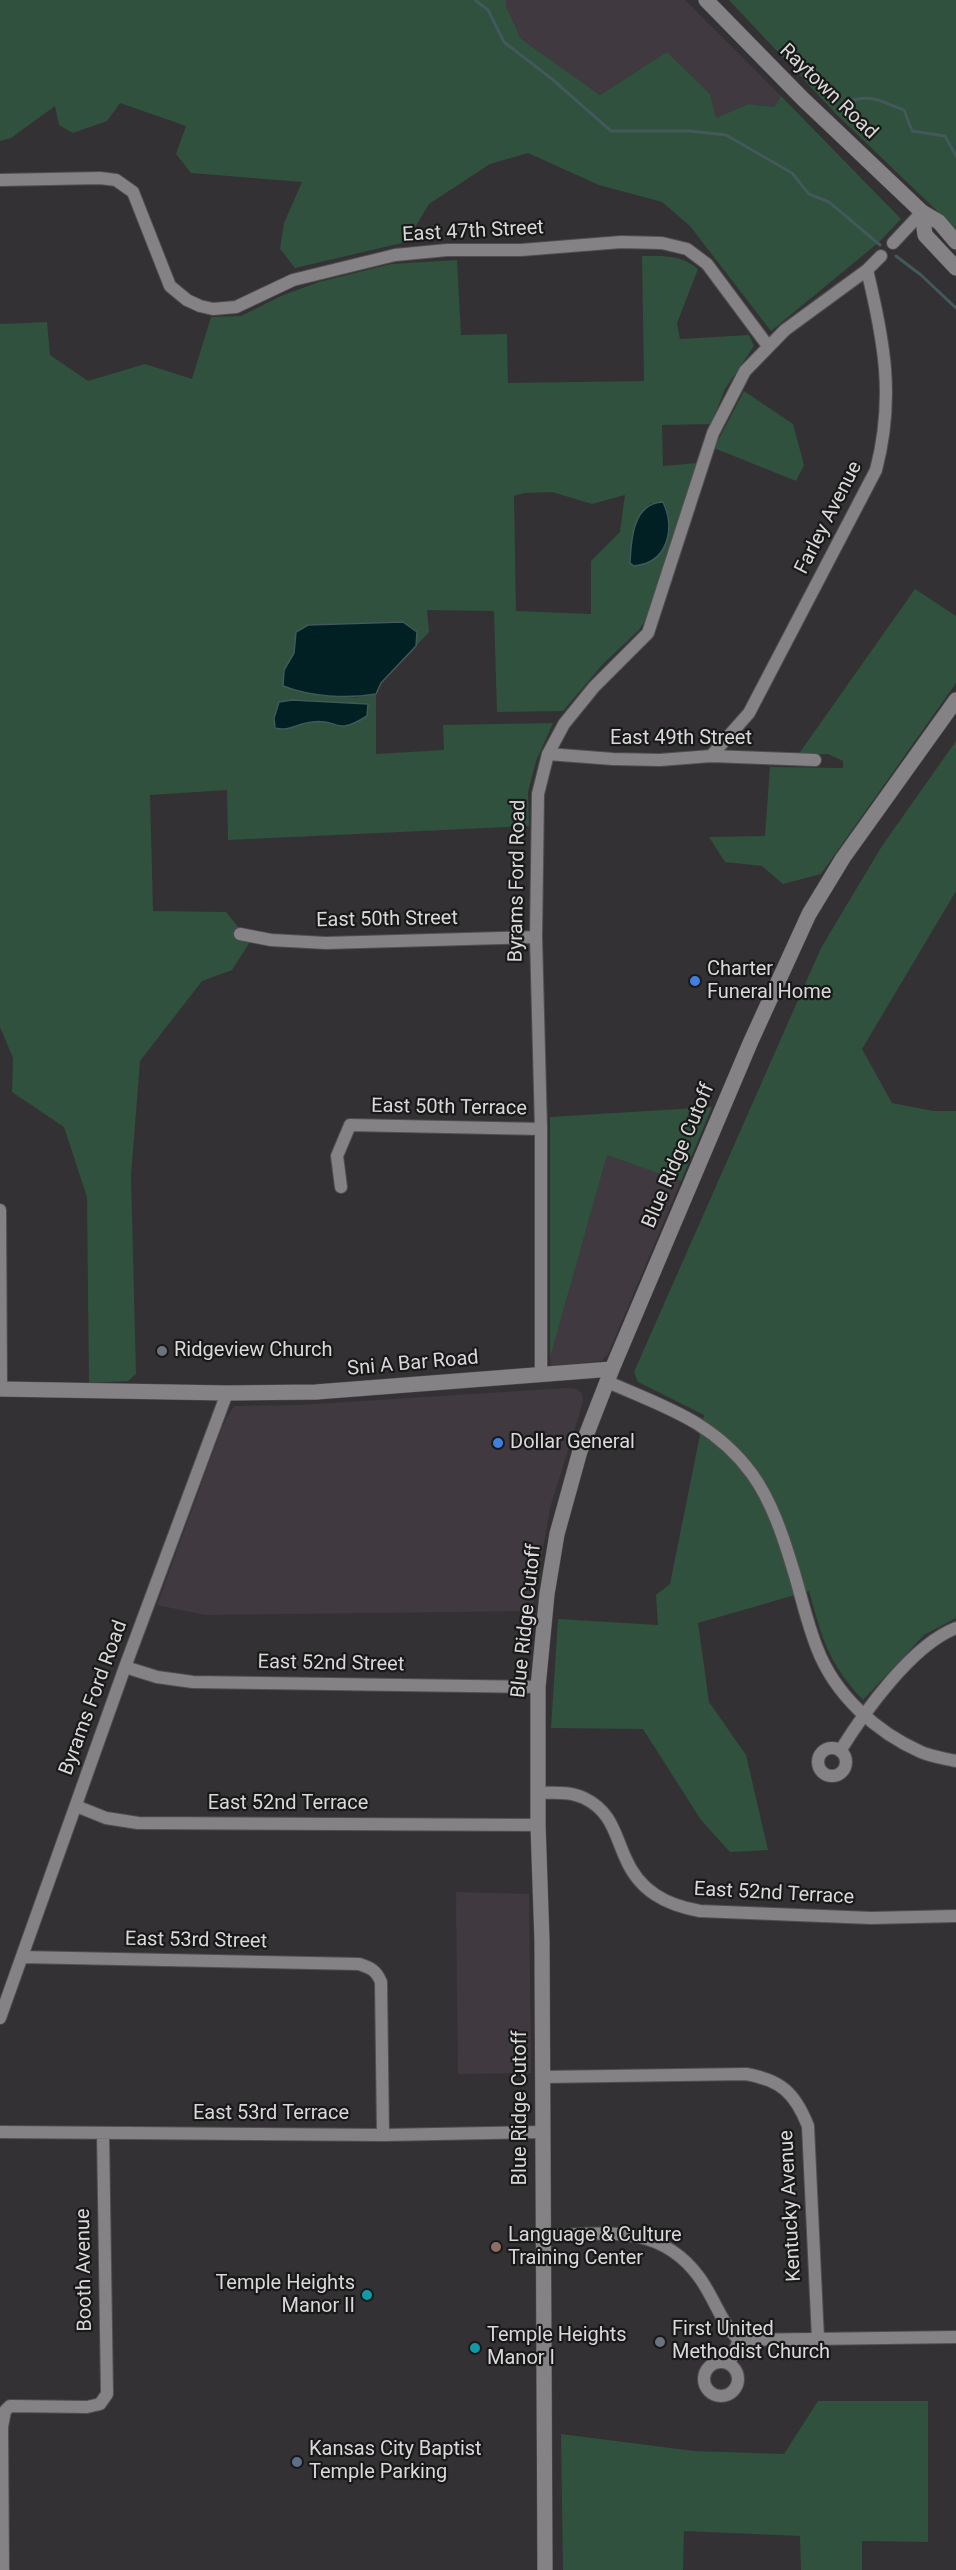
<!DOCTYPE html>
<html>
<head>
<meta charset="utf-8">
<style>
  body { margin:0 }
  canvas { display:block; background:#333133 }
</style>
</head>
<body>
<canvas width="956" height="2570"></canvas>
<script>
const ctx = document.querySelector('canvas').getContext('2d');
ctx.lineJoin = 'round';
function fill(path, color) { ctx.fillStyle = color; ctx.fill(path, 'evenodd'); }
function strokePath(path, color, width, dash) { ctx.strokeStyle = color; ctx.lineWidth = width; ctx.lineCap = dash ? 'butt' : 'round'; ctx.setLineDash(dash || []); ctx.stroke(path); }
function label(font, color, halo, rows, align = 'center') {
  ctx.font = font + ' Roboto,sans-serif'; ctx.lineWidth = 4.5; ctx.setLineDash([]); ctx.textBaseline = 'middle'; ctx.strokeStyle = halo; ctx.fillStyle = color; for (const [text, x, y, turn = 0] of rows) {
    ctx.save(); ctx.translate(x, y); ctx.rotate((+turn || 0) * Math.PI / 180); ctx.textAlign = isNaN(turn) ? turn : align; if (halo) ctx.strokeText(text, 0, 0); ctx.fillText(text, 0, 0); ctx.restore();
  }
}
fill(new Path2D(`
  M506,0H685L781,96L774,107L748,104L716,118L667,52L600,95L521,39L506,6Z
  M607,1154L681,1181L608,1354L601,1361L551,1366L550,1358Z
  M567,1388L577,1389L582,1394L583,1402L550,1508L532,1611L205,1615L157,1605L222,1428L231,1410L235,1406L299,1405Z
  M456,1892L529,1894L531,2073L458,2074Z`), '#403940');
fill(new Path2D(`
  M0,0H506V6L521,39L600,95L667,52L710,94L716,118L748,104L774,107L781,96L901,219L878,243L771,331L690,226L662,202L599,185L528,153L490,164L429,204L406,242L295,268L280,249L284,223L302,182L191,173L176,154L186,126L120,103L107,121L73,133L59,125L55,106L11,138L0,141Z
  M729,0H956V229L838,116Z
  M642,256C663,256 681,254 698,269L677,323L680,339L749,335L754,346L725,389L711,424L662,425L663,466L698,463L649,614L639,630L603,664L563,711L497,712L494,611L427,610L429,632L416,646L417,632H296L294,653L284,670L296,691L356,698L376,694V754L444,750L443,725L553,723L536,761L528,792L529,826L228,840L227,790L150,795L153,911L226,912L250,942L232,970L202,981L140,1061L131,1176L136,1374L128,1381L89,1383L87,1197L64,1127L12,1092L13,1058L0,1027V324L47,322L50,355L88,381L145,364L192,379L211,317L241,316L281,296L319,282L391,264L457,260L461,335L507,334L508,383L644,381ZM552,492L592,504L625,495L620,532L591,561V614L516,611L514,496L524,493ZM651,503L669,515L665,546L630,563C631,540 633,518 651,503Z
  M744,391L793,424L804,465L796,481L714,448Z
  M915,589L956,616V683L821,874L783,884L762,866L725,862L709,837L765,836L770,767L843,768V761L828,754L798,755Z
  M956,741V891L862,1049L892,1103L933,1111H956V1618L924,1635L863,1700C828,1663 822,1638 809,1591L698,1623L709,1702L746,1755L768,1850L730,1852L701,1820L643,1729L551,1728L558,1619L658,1625L656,1595L670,1584L704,1415L638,1382L634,1372L821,948L882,846Z
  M712,1107L681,1181L607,1155L550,1358V1117Z
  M818,2401H928V2542L862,2541V2570H801L800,2536L684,2531L683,2570H563L561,2434L694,2451L784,2454Z`), '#2f513d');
const water = new Path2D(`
  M663,502C676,530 667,563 634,566L630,563C631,539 633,503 663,502Z
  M403,622L417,632L416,646L381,683L376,694C347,699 311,697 283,686L284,670L294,653L296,632L308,625Z
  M292,700L368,704L367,716C334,737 340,718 312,722C298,723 289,732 275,728L274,718L279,702Z`);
fill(water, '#012023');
strokePath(water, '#42585a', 1.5);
strokePath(new Path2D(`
  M475,0L488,10L504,42L552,79L611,131H690L726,135L792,173L809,194L829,202L880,245
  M843,103C871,93 877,100 904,110L912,131L945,136L956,156
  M896,256L921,275L956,308`), '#42585a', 3);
const street = new Path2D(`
  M0,180L100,178L116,180L133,192L170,286L187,300L200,306L213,309L236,307L293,280L395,255L447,250H521L621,242L662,243L687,249L707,264L768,346
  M893,243L922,212
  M548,754L613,759L660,760L711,756L815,760
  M711,756L749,713L876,470C895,398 884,340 867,270
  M240,934L271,940L326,943L536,937
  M341,1187L337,1156L350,1125L541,1129
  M0,1210L1,1389
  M541,1374V1129L536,937L538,794L548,754L564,724L594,687L648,633L713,433L745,371L785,330L867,270L881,256
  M608,1382C664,1407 713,1421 752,1474C772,1502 783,1536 793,1569C801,1595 807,1623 817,1648C835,1695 876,1732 921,1752C932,1757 944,1758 956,1761
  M125,1667L157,1677L193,1682L538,1687
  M818 1762a14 14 0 1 1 28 0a14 14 0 1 1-28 0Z
  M840,1751C865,1711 912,1645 956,1628
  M538,1793C553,1793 570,1791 584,1798C611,1811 614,1832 625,1857C639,1891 666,1905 700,1911L871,1918L956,1916
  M76,1806L106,1818L138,1823L538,1825
  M22,1957L359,1964C371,1968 376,1970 381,1982L383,2135
  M0,2018L125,1667L227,1393
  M542,2077L746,2074C781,2080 795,2093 808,2126L818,2339
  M0,2132L383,2135L542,2132
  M542,2236C603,2234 659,2222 699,2277C714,2297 721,2323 739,2340L956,2337
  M704 2379a17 17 0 1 1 34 0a17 17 0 1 1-34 0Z
  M729,2364L739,2340
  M3,2570L2,2427L5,2411L10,2406L87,2407L100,2404L107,2394L103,2133`);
const secondary = new Path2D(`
  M706,0L803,99L922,212L939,222L956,242
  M922,212L925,235L956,268
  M0,1389L227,1393L316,1392L612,1369
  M545,2570L542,1941L538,1825V1687L547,1594L557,1534L580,1451L612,1369L751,1041L809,914L843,858L956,700`);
strokePath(street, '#504e50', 14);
strokePath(secondary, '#504e50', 16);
strokePath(street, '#848284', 12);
strokePath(secondary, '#848284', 15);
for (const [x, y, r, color] of [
  [695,981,6,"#3f7fe0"],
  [162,1351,6,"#6b7280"],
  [498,1443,6,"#3f7fe0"],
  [496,2247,6,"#8d6e63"],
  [367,2295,6,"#0f9aa8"],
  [660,2342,6,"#6b7280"],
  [475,2348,6,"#0f9aa8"],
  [297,2462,6,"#5c6f8a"]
]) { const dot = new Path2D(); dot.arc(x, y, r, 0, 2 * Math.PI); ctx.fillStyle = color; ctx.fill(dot); strokePath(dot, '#1a191a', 2); }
label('20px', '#dad9da', '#1a191a', [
  ["Raytown Road",828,92,44],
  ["East 47th Street",473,232,-3],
  ["Farley Avenue",829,518,-63],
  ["East 49th Street",681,739],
  ["Byrams Ford Road",518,881,-89],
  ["East 50th Street",387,920,-1],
  ["East 50th Terrace",449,1108,1],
  ["Blue Ridge Cutoff",679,1156,-67],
  ["Sni A Bar Road",413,1364,-5],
  ["Blue Ridge Cutoff",527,1621,-84],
  ["East 52nd Street",331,1664,1],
  ["Byrams Ford Road",94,1698,-70],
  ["East 52nd Terrace",288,1804],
  ["East 52nd Terrace",774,1894,3],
  ["East 53rd Street",196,1941,1],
  ["Blue Ridge Cutoff",521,2108,-90],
  ["East 53rd Terrace",271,2114],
  ["Kentucky Avenue",791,2206,-93],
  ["Booth Avenue",85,2270,-91]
]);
label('20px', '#dad9da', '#1a191a', [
  ["Charter",707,970],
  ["Funeral Home",707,993],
  ["Ridgeview Church",174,1351],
  ["Dollar General",510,1443],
  ["Language & Culture",508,2236],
  ["Training Center",508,2259],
  ["Temple Heights",355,2284,"right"],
  ["Manor II",355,2307,"right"],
  ["First United",672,2330],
  ["Methodist Church",672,2353],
  ["Temple Heights",487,2336],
  ["Manor I",487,2359],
  ["Kansas City Baptist",309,2450],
  ["Temple Parking",309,2473]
], 'left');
</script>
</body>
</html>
